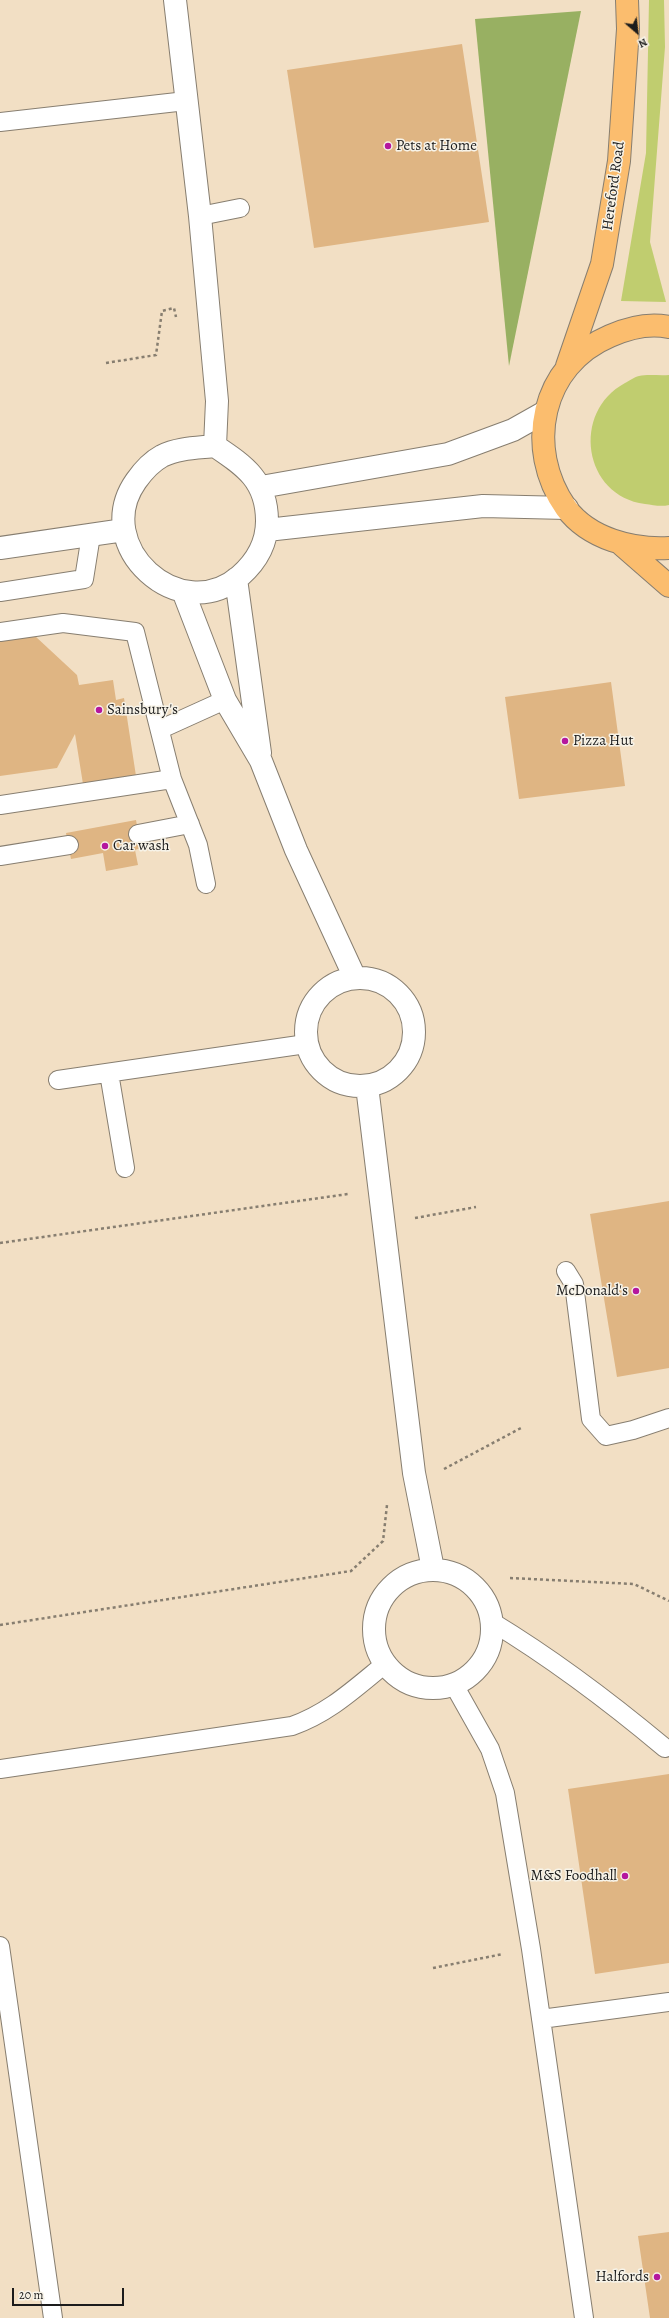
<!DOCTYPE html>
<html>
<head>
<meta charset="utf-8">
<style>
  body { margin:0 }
  #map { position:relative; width:669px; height:2318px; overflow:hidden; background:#f2dfc4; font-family:Alegreya,serif }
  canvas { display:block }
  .north { position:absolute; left:617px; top:12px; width:40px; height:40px; -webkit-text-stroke:3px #f7f3e8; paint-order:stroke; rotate:152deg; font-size:11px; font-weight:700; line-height:16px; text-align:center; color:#1c1c1c }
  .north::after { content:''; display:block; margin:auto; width:14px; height:18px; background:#1c1c1c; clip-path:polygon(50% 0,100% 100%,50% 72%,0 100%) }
  .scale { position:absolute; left:12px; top:2288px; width:112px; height:18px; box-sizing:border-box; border:2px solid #1c1c1c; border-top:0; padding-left:5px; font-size:12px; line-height:14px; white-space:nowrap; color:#1c1c1c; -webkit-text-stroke:3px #f7f3e8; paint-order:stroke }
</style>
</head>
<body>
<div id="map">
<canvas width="669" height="2318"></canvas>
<div class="north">N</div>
<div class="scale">20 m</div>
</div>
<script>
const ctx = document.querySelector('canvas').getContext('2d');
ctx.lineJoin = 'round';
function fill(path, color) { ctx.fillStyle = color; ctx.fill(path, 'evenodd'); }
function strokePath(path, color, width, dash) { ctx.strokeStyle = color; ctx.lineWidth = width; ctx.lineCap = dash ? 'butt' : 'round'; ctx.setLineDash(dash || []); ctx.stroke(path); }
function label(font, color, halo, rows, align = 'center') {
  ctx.font = font + ' Alegreya,serif'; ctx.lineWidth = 3; ctx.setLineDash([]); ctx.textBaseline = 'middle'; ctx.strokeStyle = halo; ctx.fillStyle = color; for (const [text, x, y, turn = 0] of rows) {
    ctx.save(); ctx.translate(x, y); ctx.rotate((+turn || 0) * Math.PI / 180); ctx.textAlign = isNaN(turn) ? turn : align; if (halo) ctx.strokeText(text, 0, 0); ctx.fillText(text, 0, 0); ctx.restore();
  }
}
fill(new Path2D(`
  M649,0H664L665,47L650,242L666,302L621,301L646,153Z
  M669,375V505C661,507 653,505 645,504C583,496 571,412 625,383C629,381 634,377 639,376C648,374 660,376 669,375Z`), '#c0cd6f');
fill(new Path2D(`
  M581,11L509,366L475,19Z`), '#98b062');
fill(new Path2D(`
  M462,44L489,222L314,248L287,70Z
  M35,636L77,675L79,685L113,680L116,700L124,698L136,776L83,784L75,734L57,768L0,776V641Z
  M611,682L625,786L519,799L505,697Z
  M136,820L141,848L135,850L138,865L106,871L103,853L71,859L66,833Z
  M669,1201V1368L617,1377L590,1214Z
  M669,1774V1963L595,1974L568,1789Z
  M669,2232V2318H650L638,2236Z`), '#dfb583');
const lane = new Path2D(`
  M0,122L186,101
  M200,216L240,208
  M0,592L84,579L91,535
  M0,632L63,623L135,632L172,779L198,845L206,884
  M161,729L225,700
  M0,805L172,779
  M138,834L190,824
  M0,856L69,845
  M109,1073L125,1168
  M58,1080L306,1044
  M566,1271L574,1284L591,1419L606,1436L633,1430L669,1418
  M492,1622C553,1659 610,1702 665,1748
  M454,1685L490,1749L505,1793L531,1949L584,2318
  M0,1769L292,1726C329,1713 354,1689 385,1664
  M0,1946L53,2318
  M541,2019L669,2002`);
const street = new Path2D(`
  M175,0L200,216L217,401L215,446
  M215,446C245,466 267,481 267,521C267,543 257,561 240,576C180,628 90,546 136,481C143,471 151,462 162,456C178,448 197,448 215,446Z
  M261,487L448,454L513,430L545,412
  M267,530L483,506L567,508
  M0,548L124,530
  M236,579L260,753
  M183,591L225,700L261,761L296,850L355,978
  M306 1032a54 54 0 1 1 108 0a54 54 0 1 1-108 0Z
  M367,1086L414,1473L433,1569
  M374 1629a59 59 0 1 1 118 0a59 59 0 1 1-118 0Z`);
const primary = new Path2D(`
  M669,327C650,323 628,328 610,336C541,365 524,448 566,508C589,539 633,550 669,548
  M567,366L602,264L619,161L628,29L627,0
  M622,545L669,586`);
strokePath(lane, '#877e70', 20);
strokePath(street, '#877e70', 24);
strokePath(primary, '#877e70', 24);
strokePath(new Path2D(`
  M106,363L156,355L162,311L174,308L176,317
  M415,1218L476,1207
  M0,1243L348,1194
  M444,1469L521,1428
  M510,1578L634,1584L669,1601
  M0,1625L351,1571L383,1541L387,1505
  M433,1968L503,1954`), '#877e70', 2.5, [3, 3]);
strokePath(lane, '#fff', 18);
strokePath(street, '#fff', 22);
strokePath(primary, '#fbbd6e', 22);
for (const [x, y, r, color] of [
  [388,146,4,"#b5179e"],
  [99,710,4,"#b5179e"],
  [565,741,4,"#b5179e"],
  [105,846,4,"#b5179e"],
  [636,1291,4,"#b5179e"],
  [625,1876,4,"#b5179e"],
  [657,2277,4,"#b5179e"]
]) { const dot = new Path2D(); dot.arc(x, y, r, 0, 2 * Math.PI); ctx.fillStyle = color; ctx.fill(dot); strokePath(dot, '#f7f3e8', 1.5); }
label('15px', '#1c1c1c', '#f7f3e8', [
  ["Pets at Home",396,146],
  ["Sainsbury's",107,710],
  ["Pizza Hut",573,741],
  ["Car wash",113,846],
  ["McDonald's",628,1291,"right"],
  ["M&S Foodhall",617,1876,"right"],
  ["Halfords",649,2277,"right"]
], 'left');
label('15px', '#1c1c1c', '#f7f3e8', [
  ["Hereford Road",614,186,-82]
]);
</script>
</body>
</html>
